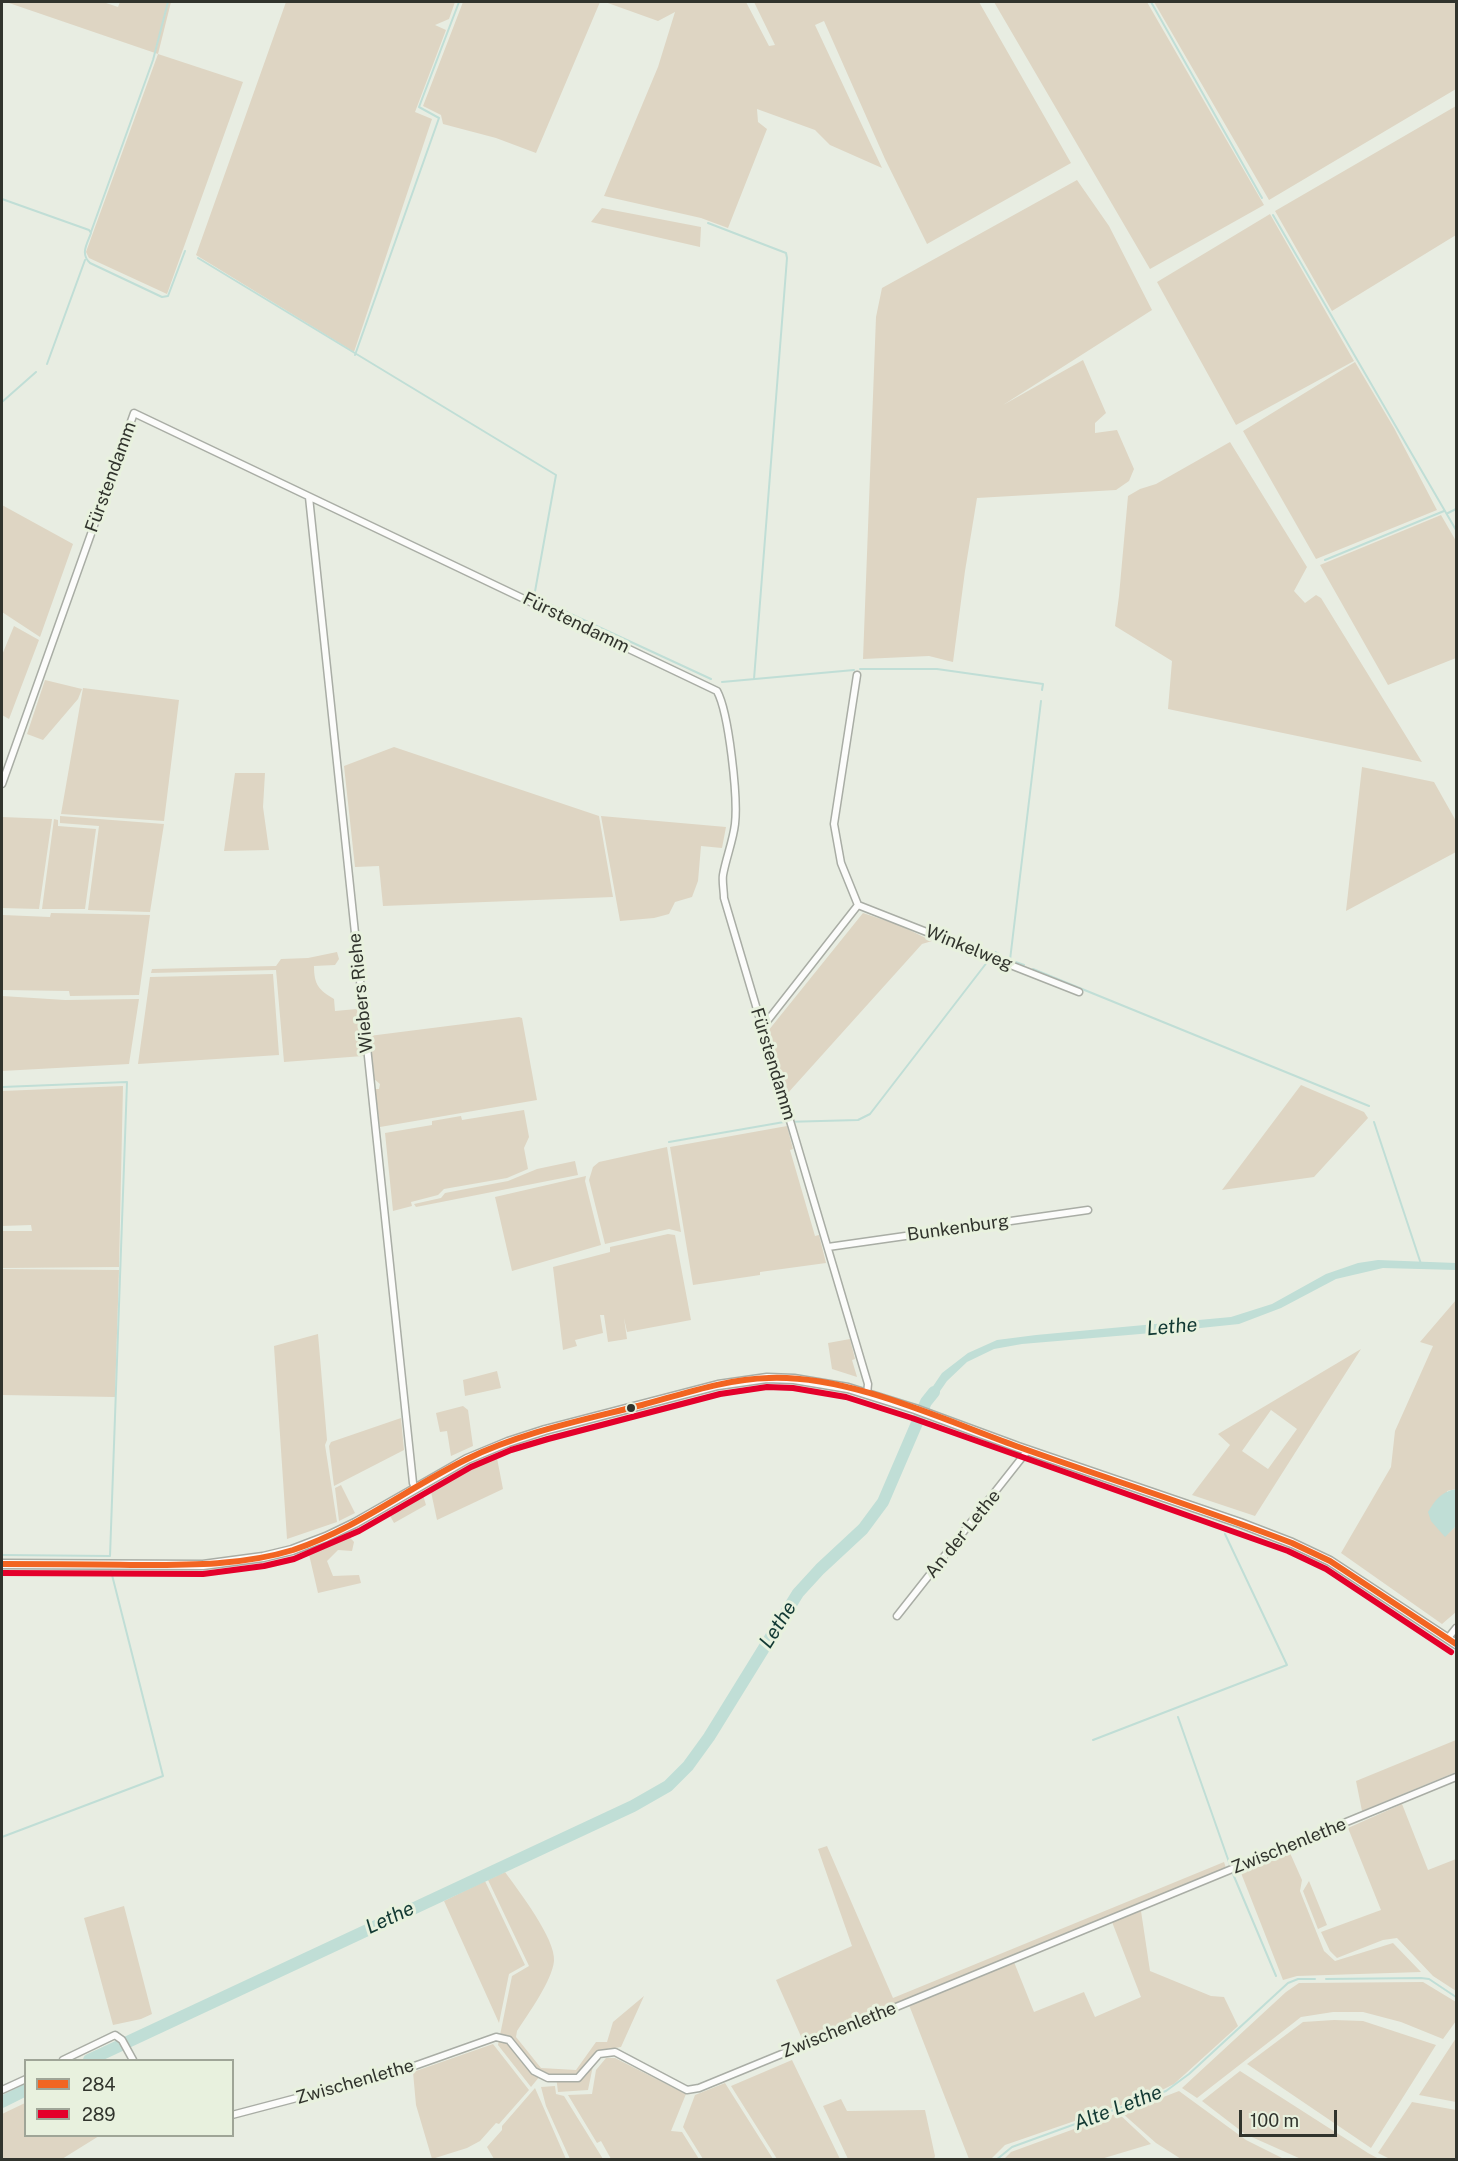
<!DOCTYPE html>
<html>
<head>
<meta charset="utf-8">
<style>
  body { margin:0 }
  #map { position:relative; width:1458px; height:2161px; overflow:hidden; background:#e8ede2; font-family:"Public Sans",sans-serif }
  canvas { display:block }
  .frame { position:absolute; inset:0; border:3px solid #31342d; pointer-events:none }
  .legend { position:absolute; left:24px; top:2059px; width:210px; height:78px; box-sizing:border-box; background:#e8f1de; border:2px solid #9fa597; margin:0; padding:8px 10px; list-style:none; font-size:18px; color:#31342d }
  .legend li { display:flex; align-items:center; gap:12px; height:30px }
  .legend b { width:30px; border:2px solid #9fa597 }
  .scale { position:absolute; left:1239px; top:2110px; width:98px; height:27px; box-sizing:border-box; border:3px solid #31342d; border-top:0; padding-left:8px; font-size:18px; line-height:21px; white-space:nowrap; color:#31342d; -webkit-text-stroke:4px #e8f1de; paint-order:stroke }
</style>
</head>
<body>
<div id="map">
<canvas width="1458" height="2161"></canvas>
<div class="frame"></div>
<ul class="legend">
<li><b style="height:8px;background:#f26522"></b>284</li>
<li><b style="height:8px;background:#e4002b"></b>289</li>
</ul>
<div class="scale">100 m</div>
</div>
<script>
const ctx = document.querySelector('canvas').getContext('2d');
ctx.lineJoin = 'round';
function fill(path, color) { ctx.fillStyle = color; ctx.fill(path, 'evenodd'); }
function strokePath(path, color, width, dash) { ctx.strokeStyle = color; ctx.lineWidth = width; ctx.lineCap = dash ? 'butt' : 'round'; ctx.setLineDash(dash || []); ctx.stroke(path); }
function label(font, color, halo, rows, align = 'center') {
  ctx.font = font + ' "Public Sans",sans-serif'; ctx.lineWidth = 6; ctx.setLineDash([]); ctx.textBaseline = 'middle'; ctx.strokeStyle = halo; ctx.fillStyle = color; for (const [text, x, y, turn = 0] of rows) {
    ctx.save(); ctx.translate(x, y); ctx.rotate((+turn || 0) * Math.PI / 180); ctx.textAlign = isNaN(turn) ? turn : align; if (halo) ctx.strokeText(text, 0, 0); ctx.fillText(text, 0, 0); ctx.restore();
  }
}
fill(new Path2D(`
  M6,2H103L118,7L120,2H171L158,54L243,82L167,294L89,258L86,252L158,54Z
  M286,2H455L449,19L435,25L446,30L415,112L432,119L354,352L196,255Z
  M463,2H600L536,153L496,138L443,124L441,115L423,106Z
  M605,2H746L769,46L775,45L754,2H979L1071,163L927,244L885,159L824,21L815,25L882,168L830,145L815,130L757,109L758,122L767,129L728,228L701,218L604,196L658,67L675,12L658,21Z
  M994,2H1147L1264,205L1150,269Z
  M1154,2H1456V89L1269,200Z
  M1456,106V235L1332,311L1275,211Z
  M1077,180L1109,226L1152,310L1003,405L1083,360L1106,413L1095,423V433L1117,430L1134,469L1129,481L1116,490L977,498L965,571L953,662L929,656L863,659L876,317L882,288Z
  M602,208L701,227L700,247L591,222Z
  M1270,214L1354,361L1236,425L1157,282Z
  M1355,362L1394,428L1437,510L1316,559L1243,431Z
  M1230,442L1307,567L1294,591L1305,603L1316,595L1321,598L1422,762L1168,709L1172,661L1115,626L1119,596L1128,496L1140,489L1156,484Z
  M2,505L73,544L40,637L2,612Z
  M1441,515L1456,541V658L1388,685L1320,565Z
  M14,626L39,640L9,719L2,715V655Z
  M45,680L82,689L78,699L43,740L27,734Z
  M83,688L179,700L164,821L61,814Z
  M394,747L599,816L613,897L383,906L379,866L355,867L344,766Z
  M1362,767L1434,782L1456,821V852L1346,911Z
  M235,773H265L263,807L269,850L224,851Z
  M60,816L164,824L150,912L88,910L99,826L60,823Z
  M601,816L726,827L722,848L701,846L698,881L692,897L675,902L669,914L654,918L620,921Z
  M2,817L52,819L39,909L2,908Z
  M54,819L58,820V826L96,829L85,909H42Z
  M51,913L150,915L139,995L70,996L69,991L2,990L3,915L50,917Z
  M863,913L899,925L932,941L922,944L787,1094L768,1031Z
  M337,952L339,959L335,965L314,966C314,985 319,990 334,999L335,1011L357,1009L363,1056L284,1062L276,970L151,973L152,969L276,966L281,959L308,958Z
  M273,974L279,1055L138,1064L150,977Z
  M2,996L65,1000L139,999L129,1064L2,1071Z
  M519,1017L522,1018L537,1100L380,1127L375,1089H379L380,1084L374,1079L369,1036Z
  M1301,1085L1364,1112L1368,1118L1314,1177L1222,1190Z
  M123,1086L119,1267L3,1268V1231H32L31,1225L2,1226V1091Z
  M524,1110L529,1137L524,1148L528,1169L507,1178L444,1189L438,1195L411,1202L412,1206L393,1211L385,1133L432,1125V1121L461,1116L462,1120Z
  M787,1126L793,1149L790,1150L815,1236L819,1235L826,1263L760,1272V1275L693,1285L670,1147Z
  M667,1147L681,1232L669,1229L605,1244L589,1180L593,1167L599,1162Z
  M575,1161L578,1175L416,1207L414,1204L441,1198L445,1193L508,1181L537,1169Z
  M586,1176L585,1181L601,1245L512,1271L495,1197Z
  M668,1234L675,1235L691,1320L627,1332L624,1318L627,1339L608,1342L604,1315H600L603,1333L575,1340L577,1346L563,1350L553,1267L610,1252V1247Z
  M2,1269L119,1270L115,1397L2,1395Z
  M1456,1300V1489L1447,1491L1445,1536L1456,1526V1612L1442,1624L1341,1553L1391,1467L1395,1431L1433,1346L1420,1342Z
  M318,1334L327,1440L325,1445L337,1522L287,1539L274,1346Z
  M850,1339L855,1359L852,1360L857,1377L832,1369L828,1343Z
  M1361,1349L1255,1516L1192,1495L1230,1445L1218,1434ZM1271,1410L1297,1429L1268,1469L1242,1451Z
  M497,1371L501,1388L465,1396L463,1380Z
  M463,1406L468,1410L473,1446L451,1456L447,1431L440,1432L436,1413Z
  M401,1418L404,1450L334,1486L329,1446L331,1442Z
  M496,1453L503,1489L437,1520L430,1487L467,1465Z
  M341,1485L355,1513L339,1521L335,1488Z
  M422,1492L426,1505L394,1523L388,1512Z
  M346,1533L354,1542L352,1551L338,1550L327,1561L333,1576L359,1575L361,1583L318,1593L308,1550Z
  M1456,1740V1772L1362,1811L1356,1781Z
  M1402,1804L1428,1870L1456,1859V1991L1433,1976L1397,1938L1383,1940L1337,1958L1330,1951L1321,1932L1381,1910L1348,1828Z
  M827,1846L893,1998L1224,1862L1226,1868L803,2041L776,1980L852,1946L818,1849Z
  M1290,1853L1302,1880L1300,1891L1324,1951L1335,1961L1393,1943L1421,1972L1297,1976L1283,1980L1241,1873Z
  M505,1872C518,1890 556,1939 554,1961C552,1981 528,2014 517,2031L516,2037L541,2068L576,2070L596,2042H607L613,2022L644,1996L621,2047L596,2051L588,2090L558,2092L556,2076H540L531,2087L498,2045L512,1976L529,1966L488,1880Z
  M485,1881L525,1965L509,1974L499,2023L444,1901Z
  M1309,1881L1327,1925L1318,1929L1303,1891Z
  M124,1906L152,2014L141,2019L113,2025L84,1918Z
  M1141,1911L1150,1971L1211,1996L1224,1997L1238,2026L1174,2084L1156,2093L1005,2145L991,2159H969L909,2005L1014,1962L1034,2012L1084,1992L1095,2017L1141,1997L1112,1922Z
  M1423,1982L1456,2002V2021L1443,2039L1401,2022L1363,2012H1333L1301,2017L1197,2098L1182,2088L1286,1992L1299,1983Z
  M1334,2020L1363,2021L1436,2045L1371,2148L1247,2064L1303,2022Z
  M1456,2038V2102L1419,2095Z
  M493,2044L529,2090L499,2124L496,2123L480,2141L467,2148L432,2159L416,2105L413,2072Z
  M606,2058H615L686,2094L671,2131L682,2132L699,2159H611L601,2141L597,2143L568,2095L592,2094L596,2070Z
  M792,2060L840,2159H777L731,2086Z
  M1240,2071L1368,2153L1379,2159H1301L1245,2134L1202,2101Z
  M725,2083L773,2159H703L683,2127L695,2095Z
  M555,2086L556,2094L564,2096L603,2159H570L546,2106L541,2087Z
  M535,2088L566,2159H494L487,2147L502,2130V2126Z
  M1179,2091L1246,2140L1284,2159H1181L1156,2143L1122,2113Z
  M841,2099L847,2111L925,2110L935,2156L934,2159H848L823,2106Z
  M1412,2102L1456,2110V2159H1390L1378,2153Z
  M25,2103L26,2136H99L62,2159H2V2114Z
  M1118,2113L1151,2144L1101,2159H1004L1011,2152Z`), '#ded5c3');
fill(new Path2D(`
  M1378,1260L1456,1263V1270L1383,1268L1336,1279L1281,1308L1239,1324L1152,1333L1022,1344L994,1349L967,1362L947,1381L929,1407L921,1404L942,1373L968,1353L997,1340L1036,1335L1231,1317L1272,1304L1326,1274L1358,1263Z
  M1456,1489V1526L1445,1537L1431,1521L1428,1512C1436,1499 1441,1492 1456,1489Z`), '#c0ded6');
strokePath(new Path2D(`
  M1151,2L1262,198
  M2,199L89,230L91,233C87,244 80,254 90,263L162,297L168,296L185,251
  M1273,215L1456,530
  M708,223L786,253L787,258L754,679
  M91,232L153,60L168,2
  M198,258L556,475L534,597L711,679
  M355,355L439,118L419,107L459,2
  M47,364L85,260
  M2,402L36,372
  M1448,513L1456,509
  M1325,560L1444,511
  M860,669H937L1043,684L1042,690
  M722,682L854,670
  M995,952L999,954
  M1024,965L1010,960L1041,701
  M1033,969L1369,1106
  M2,1087L127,1082L110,1556L2,1555
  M1374,1122L1421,1264
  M669,1142L784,1122L858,1120L870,1114L988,961
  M1178,1717L1230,1865
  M1093,1740L1287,1665L1225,1534
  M2,1837L163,1776L111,1571
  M1233,1874L1276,1976
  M1326,1979L1421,1978L1429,1979L1456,1997
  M996,2160L1012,2147L1166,2091L1189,2074L1288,1983L1298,1979H1315`), '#c0ded6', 2);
strokePath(new Path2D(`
  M89,2060L633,1806L668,1786L688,1766L709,1737L798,1593L820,1569L863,1529L883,1502L926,1402L934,1392
  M2,2102L26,2090`), '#c0ded6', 12);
const minor = new Path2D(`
  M309,497L413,1483L415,1488
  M2,784L134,413L717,691C729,713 738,798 735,824C733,841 726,858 723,875C722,882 724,891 724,898L868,1384L867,1394
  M858,905L1079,992
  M761,1029L858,905L841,863L834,824L857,675
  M828,1247L1088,1210
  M897,1616L1028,1450
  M1448,1638L1456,1628
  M63,2060L115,2035L122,2040L133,2060
  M2,2090L26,2079
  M232,2115L403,2070L496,2037L509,2040L534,2071L548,2078H578L599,2054L615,2052L687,2090L699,2088L1456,1777`);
const tertiary = new Path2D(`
  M2,1564L203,1565L263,1557L292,1550L326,1537L355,1523L467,1459L508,1442L545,1430L718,1385L767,1378L794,1379L848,1388L915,1409L1018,1447L1240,1523L1292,1543L1330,1561L1456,1644`);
strokePath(minor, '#a9ada5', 9);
strokePath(tertiary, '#a9ada5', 11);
strokePath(minor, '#fcfcfb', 6);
strokePath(tertiary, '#fcfcfb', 8);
strokePath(new Path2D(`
  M2,1564C45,1564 88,1564 131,1565C185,1565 241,1566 293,1550C356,1529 408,1488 467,1459C522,1432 584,1420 642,1405C683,1394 726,1379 769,1378C849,1375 941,1419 1016,1446C1108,1479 1201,1508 1292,1543L1330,1561L1456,1644`), '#f26522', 6);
strokePath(new Path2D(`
  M2,1573L203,1574L264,1566L294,1559L359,1531L471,1467L511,1450L548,1439L720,1394L767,1387L793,1388L846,1397L912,1418L1288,1551L1326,1569L1451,1652`), '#e4002b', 6);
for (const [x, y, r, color] of [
  [631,1408,5,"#31342d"]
]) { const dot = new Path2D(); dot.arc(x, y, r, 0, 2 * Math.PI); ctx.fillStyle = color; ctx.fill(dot); strokePath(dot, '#e8f1de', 2); }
label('18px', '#31342d', '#e8f1de', [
  ["Fürstendamm",111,477,-70],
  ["Fürstendamm",576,623,26],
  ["Winkelweg",969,948,22],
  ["Wiebers Riehe",361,993,-96],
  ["Fürstendamm",773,1064,73],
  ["Bunkenburg",958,1228,-8],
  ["An der Lethe",963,1534,-51],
  ["Zwischenlethe",1289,1846,-22],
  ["Zwischenlethe",839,2030,-22],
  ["Zwischenlethe",355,2082,-16]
]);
label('italic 20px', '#123933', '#e8f1de', [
  ["Lethe",1172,1327,-5],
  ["Lethe",778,1625,-58],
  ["Lethe",390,1918,-25],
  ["Alte Lethe",1118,2108,-21]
]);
</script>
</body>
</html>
